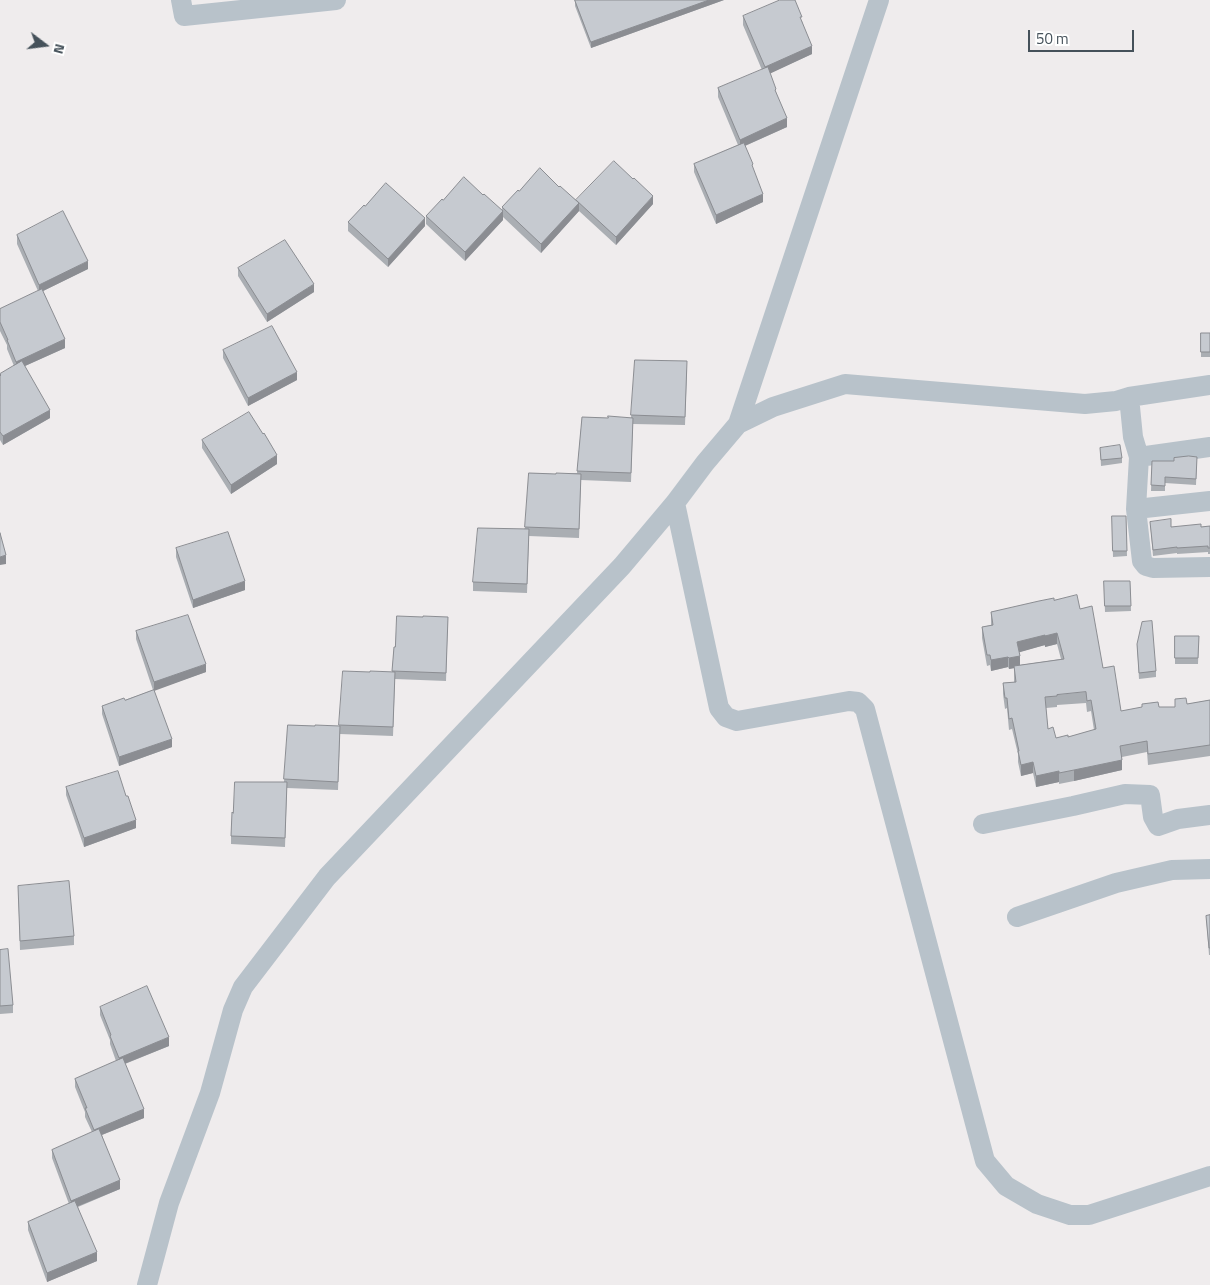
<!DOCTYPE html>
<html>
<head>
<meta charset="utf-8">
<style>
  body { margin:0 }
  #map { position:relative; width:1210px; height:1285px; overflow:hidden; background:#efeced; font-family:"Titillium Web",sans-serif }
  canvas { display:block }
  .north { position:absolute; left:20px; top:20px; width:50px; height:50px; -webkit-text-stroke:4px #fff; paint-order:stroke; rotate:105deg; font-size:14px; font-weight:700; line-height:20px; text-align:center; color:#45515a }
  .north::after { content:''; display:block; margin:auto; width:18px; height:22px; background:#45515a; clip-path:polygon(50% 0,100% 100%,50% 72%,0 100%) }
  .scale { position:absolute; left:1028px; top:30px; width:106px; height:22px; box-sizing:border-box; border:2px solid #45515a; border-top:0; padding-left:6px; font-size:15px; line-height:18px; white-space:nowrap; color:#45515a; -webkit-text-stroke:4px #fff; paint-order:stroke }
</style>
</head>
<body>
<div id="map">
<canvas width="1210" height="1285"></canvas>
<div class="north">N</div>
<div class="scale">50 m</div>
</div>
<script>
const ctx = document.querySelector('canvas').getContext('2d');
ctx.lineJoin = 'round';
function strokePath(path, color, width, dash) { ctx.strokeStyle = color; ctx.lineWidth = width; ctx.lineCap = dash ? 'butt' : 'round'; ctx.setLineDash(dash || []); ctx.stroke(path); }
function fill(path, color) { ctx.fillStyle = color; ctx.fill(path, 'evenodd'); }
strokePath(new Path2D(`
  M181,0L184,16L336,0
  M1129,397L1133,437L1139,457L1136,509L1142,561L1146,566L1153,568L1210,567
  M738,424L773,407L845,384L1085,404L1116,401L1129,397L1210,385
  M1139,457L1210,447
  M675,503L719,708L726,717L737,721L849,701L858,702L865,709L985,1161L1006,1186L1037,1204L1070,1215H1089L1210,1176
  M1136,509L1210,501
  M983,824L1073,806L1125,794L1150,795L1153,817L1158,826L1178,819L1210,815
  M1017,917L1116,883L1172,870L1210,869
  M147,1285L169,1203L210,1093L233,1010L243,987L327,877L622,566L675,503L705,463L738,424L879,0`), '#b8c2ca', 20);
fill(new Path2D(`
  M575,0H724L591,48L575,6Z
  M743,16L802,21L812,54L770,73L787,127L745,146L763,202L716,224L694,172V164L738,145L718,97V88L762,70L743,25Z
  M559,187L576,200L653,204L616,245L579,211L541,253L503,217V220L465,261L426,224V216L443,200L483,195L502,210V207Z
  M365,206L425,226L388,267L348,231V222Z
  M17,235L88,269L43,291L65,348L25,366L50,418L3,445L0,440V374L14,366L7,349V345L0,331V309L38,291L17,244Z
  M238,268L314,292L267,322L238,276Z
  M1201,333H1210V357H1201Z
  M223,350L297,380L248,406L223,358Z
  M635,360L687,370L685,425L633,424L631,482L581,480L579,538L529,536L527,593L473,591V582L525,528L529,473L556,474L577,473L582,417L608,418H631Z
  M202,440L277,464L231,494L202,448Z
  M1100,448L1122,458V463L1101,466Z
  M1197,457L1196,485L1165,483V491H1151L1152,461H1174Z
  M1112,516H1126L1127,556L1113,557Z
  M1150,522L1171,527H1201L1210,526V554H1208V552L1177,554V553L1153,556Z
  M176,548L245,590L193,608L176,557Z
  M1104,581H1130L1131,611L1105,612Z
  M1054,600L1080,609L1103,668L1121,711L1159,707H1175L1187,704L1210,700V756L1148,765L1147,752L1122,757V770L1074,781L1059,784V782L1036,787L1033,773L1021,776L1018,762V754L1012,729L1009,730L1007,708L1005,709L1003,694V683L1014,682V668L1009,669L1008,667L991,671L990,665L987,666L982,638V627L991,625V612ZM1057,644L1061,659L1020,665L1019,652L1045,645V647ZM1086,703L1087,712L1091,711L1094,730L1068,737L1056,738L1048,729L1046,708L1057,707V705Z
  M423,617H448L446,681L395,679L393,736L340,734L338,790L287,788L285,847L231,844V836L233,813L284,782L288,725L315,726H339L370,672H392L394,647H395Z
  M136,631L206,672L154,690L172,747L119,766L102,714V706L125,700L153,690L136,639Z
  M1175,636H1199L1198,664H1175Z
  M1137,644L1156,671V677L1139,679Z
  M66,787L136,828L84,847L66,795Z
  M18,886L74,936V945L20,950Z
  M1210,915V955H1209L1206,916Z
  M0,950L13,1005V1013L0,1014Z
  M100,1007L169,1046L125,1064L144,1118L102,1135L120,1189L78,1207L97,1261L47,1282L28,1230V1222L69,1204L52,1158V1150L92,1132L85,1117V1112L75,1087V1079L116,1061L110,1044V1040L100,1015Z`), '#aaaeb3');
fill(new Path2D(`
  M709,0H724L591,48V42Z
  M812,46V54L765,76V67Z
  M787,118V127L740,148V140Z
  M763,194V202L716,224V215Z
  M653,196V204L616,245V237Z
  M579,203V211L541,253V244Z
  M503,211V220L465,261V252Z
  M425,218V226L388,267V259Z
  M88,261V269L39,293V285Z
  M314,284V292L267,322V314Z
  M65,339V348L16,370V362Z
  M297,372V380L248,406V398Z
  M50,410V418L3,445V436Z
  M277,455V464L231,494V485Z
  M6,555V564L0,565V557Z
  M245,581V590L193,608V600Z
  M1057,633V644L1045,647V636Z
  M1045,635V645L1017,653V642Z
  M1020,656V667L1009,669V658Z
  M1008,657V667L991,671V660Z
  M206,664V672L154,691V682Z
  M172,739V747L119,766V757Z
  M1122,760V770L1074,781V770Z
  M1033,762V773L1021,776V765Z
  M1059,771V782L1036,787V776Z
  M136,820V828L84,847V838Z
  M169,1037V1046L119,1066V1058Z
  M144,1109V1118L94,1138V1130Z
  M120,1180V1189L71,1209V1201Z
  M97,1252V1261L47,1282V1273Z`), '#8b8d92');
const building = new Path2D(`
  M575,0H709L591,42Z
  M780,0H795L802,17H800L812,46L765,67L743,16Z
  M768,67L776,89L775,90L787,118L740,140L718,88Z
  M744,143L753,164L752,165L763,194L716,215L694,164Z
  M614,161L633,179L634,178L653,196L616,237L576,200Z
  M540,168L559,187L560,186L579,203L541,244L502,207L518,190L519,191Z
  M464,177L483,195L484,194L503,211L465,252L426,216L442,199L443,200Z
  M386,183L425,218L388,259L348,222L364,205L365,206Z
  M63,211L88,261L39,285L17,235Z
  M285,240L314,284L267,314L238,268Z
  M42,289L65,339L16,362L7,340H8L0,322V309Z
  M272,326L297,372L248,398L223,350Z
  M1201,333H1210V352H1201Z
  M635,360L687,361L685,417L631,415Z
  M22,361L50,410L3,436L0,432V376L1,375L0,374Z
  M249,412L263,434L264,433L277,455L231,485L202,440Z
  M608,416L633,418L631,473L577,471L582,417L608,418Z
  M1120,445L1122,458L1101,460L1100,448Z
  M1189,456L1197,457L1196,479L1165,477V486L1151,485L1152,461H1174V458Z
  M529,473L556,474V473L581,474L579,529L525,527Z
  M1112,516H1126L1127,551H1113Z
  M1171,519V527L1201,524V527L1210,526V548H1208V546L1177,548V547L1153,550L1150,522Z
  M478,528L529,529L527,584L473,582Z
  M228,532L245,581L193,600L176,548Z
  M0,533L6,555L0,557Z
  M1104,581H1130L1131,606H1105Z
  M1077,595L1080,609L1092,606L1103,668L1114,666L1121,711L1142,707V704L1158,702L1159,707H1175V699L1186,698L1187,704L1210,700V745L1148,754L1147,741L1120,746L1122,760L1074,770L1059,773V771L1036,776L1033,762L1021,765L1018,751H1019L1012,718L1009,719L1007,698H1005L1003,683L1016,682L1014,666L1064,659L1057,633L1045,636V635L1017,642L1020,656L1009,658L1008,657L991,660L990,655H987L982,627L993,625L991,612L1039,601L1054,598V600ZM1086,692L1087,701L1091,700L1096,729L1068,737V735L1056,738L1053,727L1048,729L1045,697L1057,696V695Z
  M188,615L206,664L154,682L136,631Z
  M397,616L423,617V616L448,617L446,673L392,671L394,647H395Z
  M1152,621L1156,671L1139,673L1137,644L1142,622Z
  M1175,636H1199L1198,658H1175Z
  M343,671L370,672V671L395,672L393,727L339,725Z
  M154,690L172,739L119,757L102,706L124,698L125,700Z
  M288,725L315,726V725L340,726L338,782L284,779Z
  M118,771L126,796H128L136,820L84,838L66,787Z
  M235,782H287L285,838L231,836L232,812L233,813Z
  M69,881L74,936L20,941L18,886Z
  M1210,915V948H1209L1206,916Z
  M8,949L13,1005L0,1006V950Z
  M147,986L169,1037L119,1058L110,1036L111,1035L100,1007Z
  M123,1058L144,1109L94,1130L85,1108H87L75,1079Z
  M99,1129L120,1180L71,1201L52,1150Z
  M75,1201L97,1252L47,1273L28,1222Z`);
fill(building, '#c6cad0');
strokePath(building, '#8b8d92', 1);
</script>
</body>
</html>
